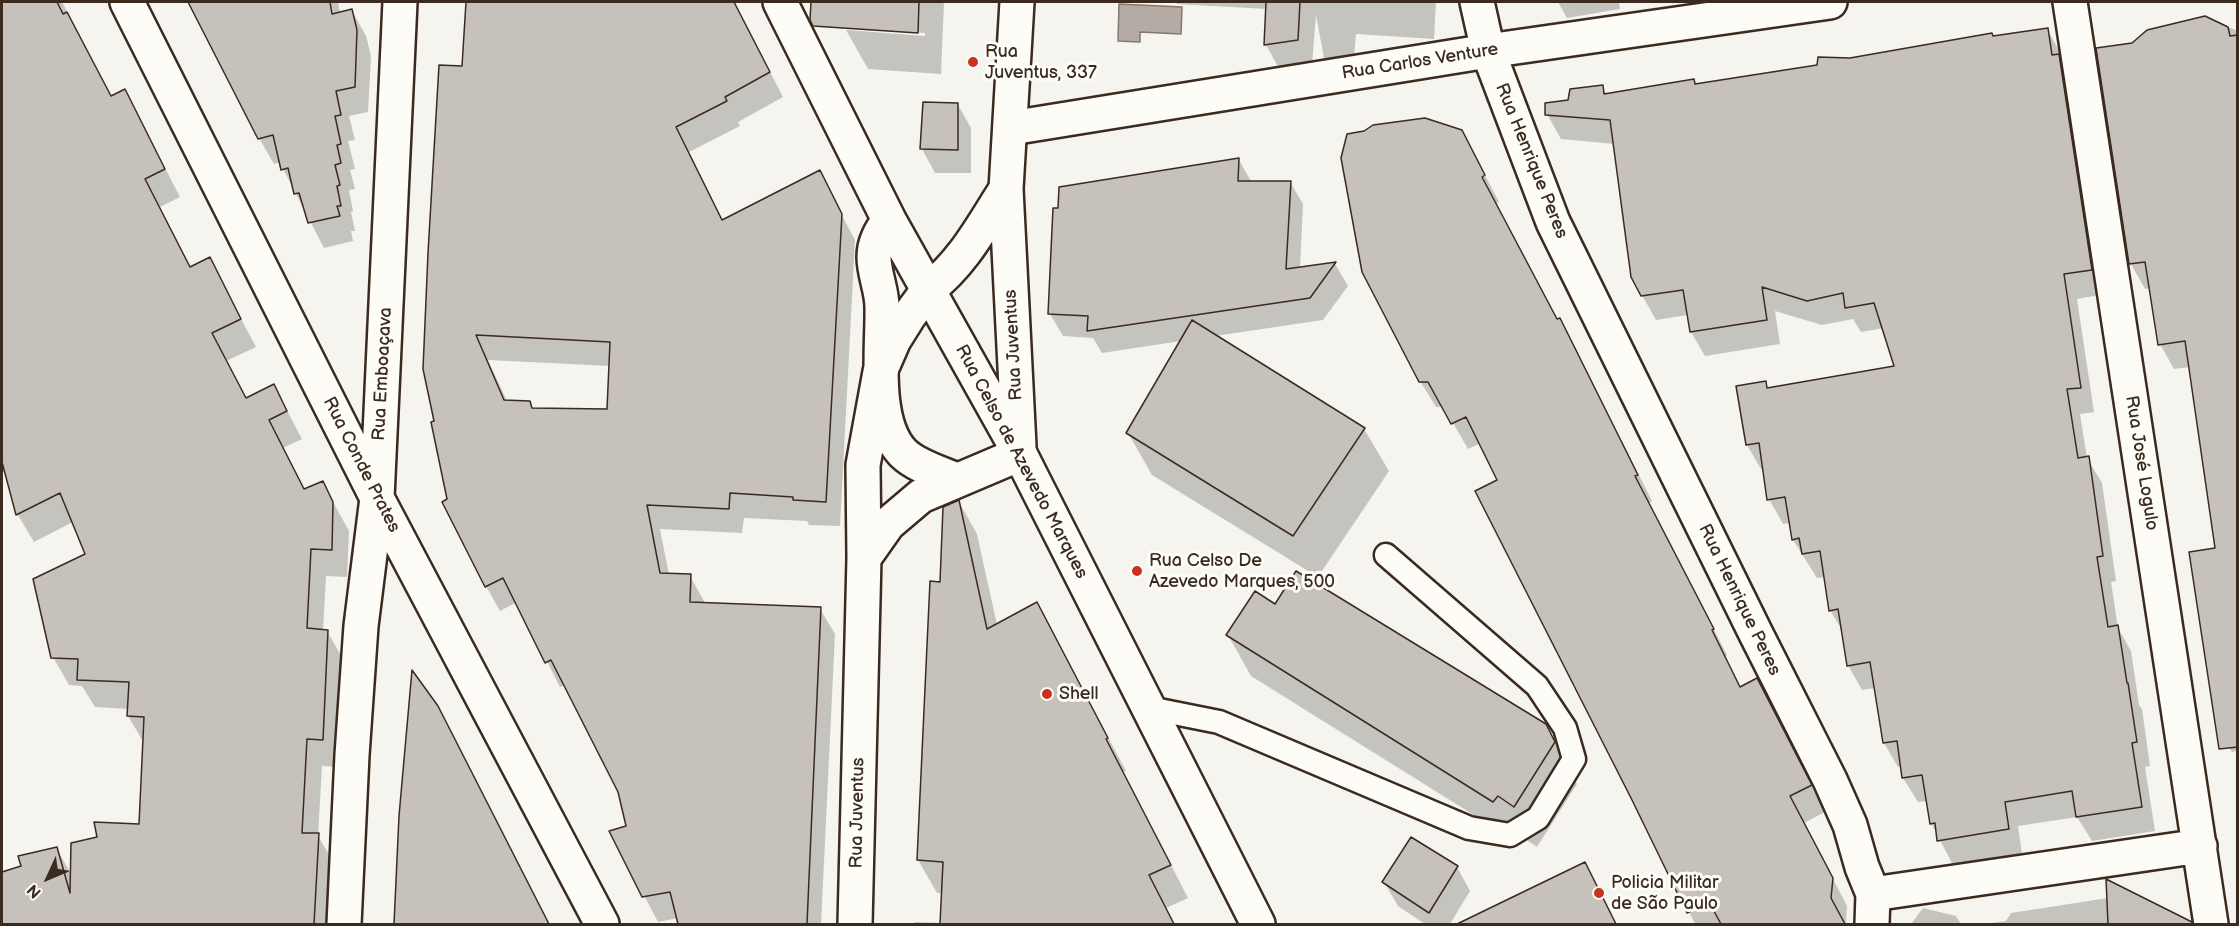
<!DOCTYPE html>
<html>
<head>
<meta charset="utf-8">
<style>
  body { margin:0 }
  #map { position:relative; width:2239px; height:926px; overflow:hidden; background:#f5f4ee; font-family:"Balsamiq Sans",sans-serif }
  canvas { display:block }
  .frame { position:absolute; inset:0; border:3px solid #3b2a1e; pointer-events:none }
  .north { position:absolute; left:18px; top:848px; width:60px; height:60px; -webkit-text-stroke:4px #fdfcf7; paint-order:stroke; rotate:226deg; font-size:16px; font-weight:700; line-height:24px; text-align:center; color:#3b2a1e }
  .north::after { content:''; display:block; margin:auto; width:21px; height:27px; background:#3b2a1e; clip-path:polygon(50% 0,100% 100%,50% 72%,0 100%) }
</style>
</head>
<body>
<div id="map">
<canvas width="2239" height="926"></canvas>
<div class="frame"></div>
<div class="north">N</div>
</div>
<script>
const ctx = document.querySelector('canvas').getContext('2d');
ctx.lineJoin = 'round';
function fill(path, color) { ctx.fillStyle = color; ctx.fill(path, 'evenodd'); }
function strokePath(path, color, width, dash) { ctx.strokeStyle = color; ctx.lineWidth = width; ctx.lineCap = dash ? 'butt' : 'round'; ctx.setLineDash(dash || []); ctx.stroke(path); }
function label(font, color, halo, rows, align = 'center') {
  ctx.font = font + ' "Balsamiq Sans",sans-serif'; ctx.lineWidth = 6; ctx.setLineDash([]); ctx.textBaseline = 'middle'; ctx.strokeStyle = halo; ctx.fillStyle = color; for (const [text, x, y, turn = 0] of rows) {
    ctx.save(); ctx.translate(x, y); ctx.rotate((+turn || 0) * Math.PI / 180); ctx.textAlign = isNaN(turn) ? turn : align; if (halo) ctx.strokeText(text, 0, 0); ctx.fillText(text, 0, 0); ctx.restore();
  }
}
const water = new Path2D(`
  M1119,4L1182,7L1181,34L1140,32V42L1118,41Z`);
fill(water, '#b4aca4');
strokePath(water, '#84786e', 1.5);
fill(new Path2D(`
  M2,2H62L112,98L125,91L180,197L160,207L191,268L209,259L256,347L226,361L246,400L274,386L302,439L283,448L305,491L322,482L349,531L347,577L326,576L323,631H327L343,659L338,767L322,766L318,836L334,863L330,924H2V873L23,867L56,848L72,875L140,826L144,743L128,716L129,709L95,707L82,686L69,685L53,657L87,555L73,522L34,542L18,515L6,471L2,473Z
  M203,2H338L340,13L352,11L366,36L371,56L368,112L349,116L355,140L348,141L355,169L350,170L355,189L349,190L353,211L351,212L355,231H351L353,241L324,248L283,169L281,162L274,164L259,138Z
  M468,2H734L783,97L738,122L740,126L689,152L723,221L819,172L855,240L840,526L809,525L807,521L744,518L742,533L660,529L669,575L690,576L704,601V604L820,609L835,634L821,924H679L678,918L658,922L611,832L627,827L619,791L565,685L560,687L517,602L500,611L486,586L449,500L436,422ZM488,360L610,366L608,410L533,409L529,403L507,401Z
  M831,2H944L941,74L868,69L846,30L925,36V33L845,28Z
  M1176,2H1436L1434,39L1356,34L1352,81L1338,83L1324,58L1316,15L1312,65L1280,70L1266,45L1267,9L1177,4Z
  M1558,2H1619L1620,9L1567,18Z
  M2205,18L2238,31V760L2236,751L2232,752L2217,727V549L2190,367L2174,369L2160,344L2151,288L2145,289L2131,264L2098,50L2133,44Z
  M2047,29L2061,54L2105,294L2077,299L2094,412L2080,414L2087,458L2102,483L2116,581L2111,582L2118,628L2131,651L2139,705L2142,709L2150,766L2145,767L2155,831L2092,841L2077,817L2018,826L2022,854L1953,865L1931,823L1928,801L1918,802L1903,778L1902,767H1898L1884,743L1875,688L1862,690L1848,665L1843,632L1830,610L1826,577L1817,578L1793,540L1791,523L1783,524L1769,499L1764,469H1761L1747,445L1765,383L1769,389L1896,367L1884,328L1861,332L1853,319L1822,325L1775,311L1780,344L1705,356L1691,332L1688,315L1656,320L1642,295L1615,144L1561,139L1547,114L1569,101L1602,86L1607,95L1693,81L1696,85L1818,67L1850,59Z
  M958,105L971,128V173H935L922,149Z
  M1476,158L1499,202L1496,204L1557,321L1559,320L1574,346L1652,501L1649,503L1727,655L1725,657L1741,688L1757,680L1825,812L1804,823L1847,906L1846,924H1695L1632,797L1499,481L1481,443L1468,449L1444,407H1436L1420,381Z
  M1239,160L1252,183L1290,182L1303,204L1300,269L1335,264L1348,286L1323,320L1215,336L1364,429L1389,471L1318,577L1152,475L1128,433L1181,341L1102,353L1093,338L1063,336L1050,314Z
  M959,502L977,534L997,625L1037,604L1126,771L1123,772L1188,898L1166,908L1175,924H915V922L942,923L943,893H937L918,860L942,583Z
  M1276,606L1545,725L1577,784L1537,847L1521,836L1517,842L1251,676L1228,635Z
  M437,706L451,731L549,924H396L401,816Z
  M1584,864L1616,924H1461Z
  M1457,867L1470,891L1450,924H1425L1398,906L1384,882Z
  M2108,898L2163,911L2170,924H1983L2006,921L2011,913Z
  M1923,908L1956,916L1961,924H1911Z`), '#0003');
const building = new Path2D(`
  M2,2H57L63,14L67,12L111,96L125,89L165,169L145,179L190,267L210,257L241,319L212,333L246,398L274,384L287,411L269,420L304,489L323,481L333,502L332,550L311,549L307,628L328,630L323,740L307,739L302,833H319L314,924H2V872L21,866L18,856L57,847L70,893L71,843L97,837L94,822L139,824L144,717L127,716L129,682L77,680L78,659L51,658L33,579L85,554L60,493L16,515L2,462Z
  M188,2H330L332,14L352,9L357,30L355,87L336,91L341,115L335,116L341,144L337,145L341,163L335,165L340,185L337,186L341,206H337L340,216L308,223L299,193L294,194L288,168L281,170L273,135L258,139Z
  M466,2H734L770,72L725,97L727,101L676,127L722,220L820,170L842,214L826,502L793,500V497L730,493L729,509L647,505L660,573L691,574L690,602L821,607L807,924H678L670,892L642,897L609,831L626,826L618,792L551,660L545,663L503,578L485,587L442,502L447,499L431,422L434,421L423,369L428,253L439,65L462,66ZM476,335L610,342L607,409L532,408L530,401L504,400Z
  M811,2H919L918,33L813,26L810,20Z
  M1266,2H1300L1298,40L1264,45Z
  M2205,16L2228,27L2230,36L2238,35V747L2219,749L2189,552L2215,548L2185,341L2158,345L2145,262L2129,264L2096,48L2132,43L2147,30Z
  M2048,28L2052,55L2059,54L2092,270L2064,274L2081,388L2067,389L2078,458L2089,456L2103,556L2097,557L2108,627L2118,625L2127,683H2128L2137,742L2132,743L2142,807L2076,817L2072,791L2005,802L2009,829L1937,841L1935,823L1930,824L1922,775L1902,778L1897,741L1883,743L1870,662L1847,666L1838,609L1829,611L1820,551L1802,554L1799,538L1792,540L1785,497L1767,500L1759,443L1746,445L1736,386L1766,381L1767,388L1894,366L1874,303L1845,308L1843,293L1807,301L1762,287L1767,320L1690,332L1683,290L1641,296L1631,277L1610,120L1545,115V103L1568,100L1570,89L1603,85L1604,94L1694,79L1695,84L1817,65L1818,57L1850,58L1992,33L1993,36Z
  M923,102L958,103V150L920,149Z
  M1425,118L1462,130L1485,175L1482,177L1529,266L1557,319L1560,318L1638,475L1635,476L1714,629L1712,630L1740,687L1757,678L1812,785L1790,796L1833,878L1831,898L1845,924H1721L1709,902L1687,913L1631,798L1475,491L1497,480L1466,417L1451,424L1428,382H1419L1362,272L1341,158L1347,134L1364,131L1373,125Z
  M1239,158L1238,181H1291L1286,269L1336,262L1310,298L1087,331L1088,316L1048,314L1053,208H1058L1059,187Z
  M1192,320L1365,428L1293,536L1126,433Z
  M959,500L987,629L1037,602L1108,738L1106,739L1171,865L1149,875L1174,924H940L943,862L917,860L930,581L940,582L943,507Z
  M1296,571L1546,724L1555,742L1514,807L1498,796L1493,802L1226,635L1255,591L1275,604Z
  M412,670L438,706L549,924H394L399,816Z
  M1411,837L1458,866L1429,913L1382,882Z
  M1585,862L1616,924H1457Z
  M2106,879L2192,922V924H2108Z`);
fill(building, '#c7c1bb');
strokePath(building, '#3b2a1e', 1.5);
const lane = new Path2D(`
  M1149,708L1219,722L1469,828L1510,835L1538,818L1574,759L1565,728L1537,686L1386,555`);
const street = new Path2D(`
  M127,2L377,498L602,924
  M1477,2L1488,51L1553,222L1756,634L1830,780L1850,825L1862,867L1873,894L1872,924
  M2070,2L2211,924
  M1011,128L1488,51L1830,2
  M864,558L888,524L921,496L1020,454
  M1873,894L2200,846
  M344,924L352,755L361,626L377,498L400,2
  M855,924L864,558L863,465L880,372L894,340L909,316L928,290`);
const secondary = new Path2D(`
  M780,2L889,220L1020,454L1258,924
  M1017,2L1006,189L1019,446
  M889,220C881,231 874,242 874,257C874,274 882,290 882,307C883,348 872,421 903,453C916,466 940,473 957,480
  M928,290C964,262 982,226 1006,189`);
strokePath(lane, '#3b2a1e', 27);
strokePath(street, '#3b2a1e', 38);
strokePath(secondary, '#3b2a1e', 38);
strokePath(lane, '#fdfcf7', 22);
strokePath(street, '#fdfcf7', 33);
strokePath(secondary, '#fdfcf7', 33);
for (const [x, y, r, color] of [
  [973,62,6,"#c8321e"],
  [1137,571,6,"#c8321e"],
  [1047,694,6,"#c8321e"],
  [1599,893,6,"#c8321e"]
]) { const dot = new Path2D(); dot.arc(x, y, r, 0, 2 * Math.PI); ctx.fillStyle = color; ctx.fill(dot); strokePath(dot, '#fdfcf7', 2); }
label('18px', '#3b2a1e', '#fdfcf7', [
  ["Rua",985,52],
  ["Juventus, 337",985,73],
  ["Rua Celso De",1149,561],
  ["Azevedo Marques, 500",1149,582],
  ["Shell",1059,694],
  ["Policia Militar",1611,883],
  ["de São Paulo",1611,904]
], 'left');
label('18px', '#3b2a1e', '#fdfcf7', [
  ["Rua Carlos Venture",1420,62,-9],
  ["Rua Henrique Peres",1531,161,68],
  ["Rua Juventus",1014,345,-93],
  ["Rua Emboaçava",383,374,-87],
  ["Rua Celso de Azevedo Marques",1021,462,62],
  ["Rua José Logulo",2141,463,81],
  ["Rua Conde Prates",361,465,63],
  ["Rua Henrique Peres",1739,600,64],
  ["Rua Juventus",858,813,-89]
]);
</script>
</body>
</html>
